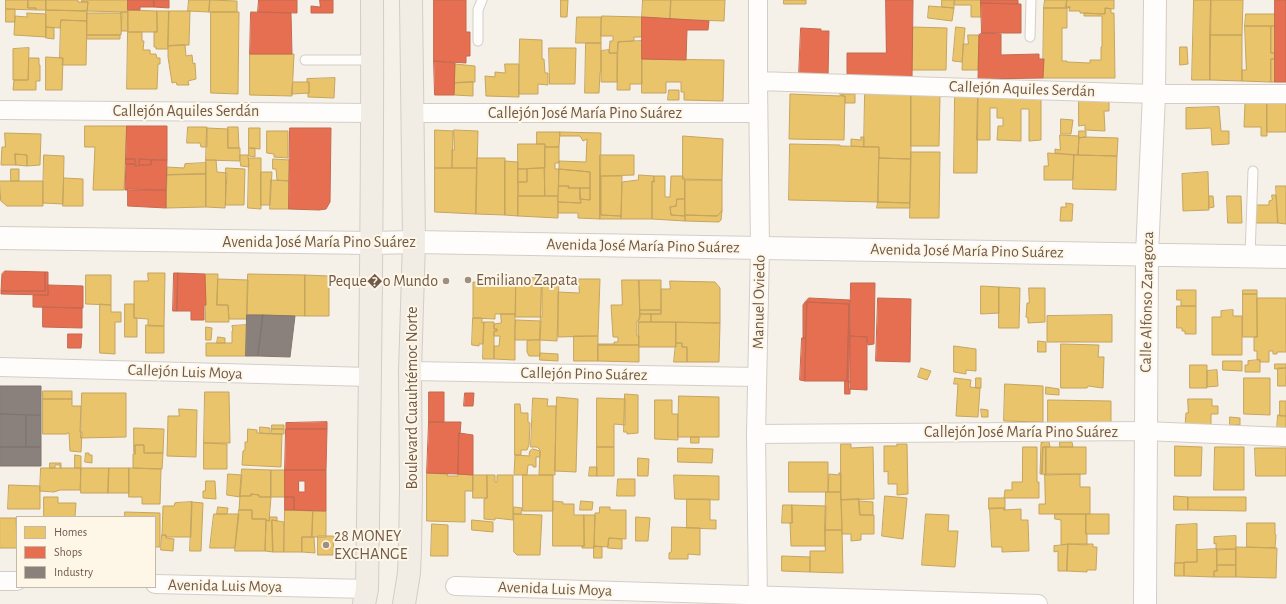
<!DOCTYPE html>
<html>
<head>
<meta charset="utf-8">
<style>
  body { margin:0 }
  #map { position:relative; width:1286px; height:604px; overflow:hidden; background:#f5f1e8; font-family:"Alegreya Sans",sans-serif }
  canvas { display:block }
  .legend { position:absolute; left:16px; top:516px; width:140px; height:72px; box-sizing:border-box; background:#fef7e8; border:1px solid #c6b8a9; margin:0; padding:5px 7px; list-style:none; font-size:12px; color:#715a4a }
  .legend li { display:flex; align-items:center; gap:8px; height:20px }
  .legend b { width:20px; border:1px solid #c6b8a9 }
</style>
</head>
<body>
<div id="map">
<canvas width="1286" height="604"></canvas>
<ul class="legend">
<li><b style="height:11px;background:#e9c46a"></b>Homes</li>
<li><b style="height:11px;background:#e76f51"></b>Shops</li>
<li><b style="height:11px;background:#8a817c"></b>Industry</li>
</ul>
</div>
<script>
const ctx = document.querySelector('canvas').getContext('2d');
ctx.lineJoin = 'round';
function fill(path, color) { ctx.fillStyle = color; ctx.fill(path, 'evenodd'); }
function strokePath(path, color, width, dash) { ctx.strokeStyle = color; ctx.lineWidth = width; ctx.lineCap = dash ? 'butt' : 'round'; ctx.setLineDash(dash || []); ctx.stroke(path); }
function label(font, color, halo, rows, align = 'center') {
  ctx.font = font + ' "Alegreya Sans",sans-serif'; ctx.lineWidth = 4; ctx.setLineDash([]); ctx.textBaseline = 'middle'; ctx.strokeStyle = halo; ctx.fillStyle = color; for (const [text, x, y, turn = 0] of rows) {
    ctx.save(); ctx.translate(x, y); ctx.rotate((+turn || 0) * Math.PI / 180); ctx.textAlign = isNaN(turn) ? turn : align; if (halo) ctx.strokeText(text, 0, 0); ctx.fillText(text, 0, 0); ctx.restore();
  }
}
const homes = new Path2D(`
  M6,0H28V8H36V10L6,9Z
  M28,0H46V10H36V8H28Z
  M46,0H78V2H88L87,11L46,10Z
  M82,0H128V12L87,11L88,2H82Z
  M189,0H210L209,12L188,11Z
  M210,0L237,1V12H209Z
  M561,0H568L567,17H561Z
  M643,0H671L670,19L642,17Z
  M671,0H725L724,21L670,19Z
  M784,0H806V4H784Z
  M942,0H954V8L942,7Z
  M955,0H981V17H971V5H955Z
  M1045,0H1067L1066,7H1070V8H1044Z
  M1067,0H1114V9L1105,8V14L1080,13V11H1069L1070,7H1066Z
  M1194,0H1211L1210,80H1192Z
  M1211,0H1243L1242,35H1210Z
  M929,6L954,8L952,21L928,18Z
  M1044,8H1067V28H1062V61H1067V62L1090,63V60H1101V47H1102V16H1084V13L1105,14V8L1111,9V13H1114L1115,78H1043Z
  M6,9H15V22H6Z
  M46,10L87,11V21L61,20L60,28L46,27Z
  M128,10L157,11V32H128Z
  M157,11H169L168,49H156V47H154V32H157Z
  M169,11H190L189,45L168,46Z
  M121,12H128V31H122Z
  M211,12H239L238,94L211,93Z
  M27,13L46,14V37L14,35L15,16L27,17Z
  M87,13H122L121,35H87Z
  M1246,14H1275V26H1245Z
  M602,16L642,17V37H634V41L618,42L617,53H609L610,41H613V36H601Z
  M577,17H601V43H576Z
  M61,20L87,21L86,65H62L63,58H60Z
  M1245,26H1271V53H1275V59H1271V82L1242,81V70H1246Z
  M1271,26H1275V53H1271Z
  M46,27L54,28V39L46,38Z
  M913,27L947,28L946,70H912Z
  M956,27L965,28L962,62L953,61Z
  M128,32H142V41H144L143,50H150V54H156L157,58H160V64H158L157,89H127Z
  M87,35H120V39H87Z
  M968,35H979L978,70H962L963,44H968Z
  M1210,35H1242V81L1210,80Z
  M520,39L542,40V59H544L545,73H548V85L538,84V94H519Z
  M642,41V84H630V90H617L618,42Z
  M586,43H601V72H600L599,93H585Z
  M185,45L186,56L192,55L193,64L195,63L196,79L188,81L189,85H177L176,82L172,83L168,57V46Z
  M1180,47H1187L1188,64L1180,65Z
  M29,48L28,80H13V49Z
  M549,48H576L575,84H550Z
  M609,50V53H617V82H601V51Z
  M250,54H294L292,96L250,95Z
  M46,57L63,58L62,90H46Z
  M29,58H39V65H40V81H36V90H13L14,80H28Z
  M642,59L724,60L723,101L684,100V92H681V82H666V93H642Z
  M1271,59H1275V82H1271Z
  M455,64L475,66V82L454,83Z
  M505,64H519V97L486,96L485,76L495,77V72L505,73Z
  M335,78L334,98L308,97V93H309V82H307V79Z
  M293,82H309V93L292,94Z
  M473,82V96L454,95V83Z
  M669,90H679V100H668Z
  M840,93L843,94L842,96H845L844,140L789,139L790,94L840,96Z
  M843,94H855V103H845V96H842Z
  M865,94H911V159L879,158V147H864Z
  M911,94L940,96L939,146H911Z
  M955,96H978L977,173H954Z
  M978,96L1041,97V140L1029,141V109H1021V141L997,140L998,126H1003V118H997V108H990V140H977Z
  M1079,98L1109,99V111H1104L1105,131L1085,130V125L1079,126Z
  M1267,102V136H1261V127H1244L1245,103Z
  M1267,102H1286V132H1267Z
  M1219,107L1221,131H1229V144L1212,145L1211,128L1186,129V108Z
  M1061,119L1073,120L1071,134H1061Z
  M85,126H127L124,190H93L95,147H85Z
  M188,127H207V147H201L200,143H187Z
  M228,127H238L239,148H228Z
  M207,128L228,129V148H240V161L206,160Z
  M249,128H260V149L249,148Z
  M435,130L453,131L452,168H435Z
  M454,130L478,131L477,168H452V150H454Z
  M267,131H288V158L274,157V154L267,153Z
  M1079,131H1086V137L1079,138Z
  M537,132H560L559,147H545V144H537Z
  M560,132L601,133L600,219L578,218V213H558V202L581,203L580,199L590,200V172L559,169V161L586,162L587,139L583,141L580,136H560Z
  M5,133L41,134L40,165L27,166V155L15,154L16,165H1L2,147H5Z
  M1060,135L1079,136L1078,155L1055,153V149L1060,150Z
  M683,136L723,139L722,180L683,179Z
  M861,137H864V147L851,146V139L861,140Z
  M1086,137L1118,138L1117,156L1078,155L1079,138Z
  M518,144H545V168L518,169Z
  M790,144L840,145V146L879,147L878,202L789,200Z
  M545,147H559V163H555V169H559L558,196H545Z
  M249,148H255V157L249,156Z
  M911,152H940L939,218H910Z
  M1048,153L1074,155L1073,180H1044V166H1048Z
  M15,154L27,155V166L16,165Z
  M44,155L64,156L63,204L43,203Z
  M240,155H248L249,167L241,166Z
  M600,155H634V175L601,176V215L621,216V219H600Z
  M1074,155L1117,156L1116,190L1073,189Z
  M249,158H261V209L248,208Z
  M477,158H505V215L476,214Z
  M879,158L911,159L910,203L878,202Z
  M273,159L290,160L289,181L277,180L276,169H273Z
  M206,160H216L217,172L227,173L225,208L206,207Z
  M505,161L518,162V216L505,215Z
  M206,163V174L167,175V167L184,168L185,164Z
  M226,168L245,169L244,205H226Z
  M435,168H477L476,214L435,212Z
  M544,168L545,196H518V182H527V169Z
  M11,169H19V181H11Z
  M518,169H527V182H518Z
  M559,169L590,172V188H568L569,186H559Z
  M261,172H272L270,205H261Z
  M1208,172L1209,210L1183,211L1182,174Z
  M206,174V207L166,208L167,175Z
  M639,175L654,176V182L652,181V219H621L622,182L638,180Z
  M601,176H622L621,216L601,215Z
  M654,176H665V197H670L671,176H683V179L685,180V199H677L676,206L670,207L671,215L685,216V221L652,219V181L654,182Z
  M64,178L83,179V206H63Z
  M271,180L289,181V209H270Z
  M685,180H722V211L717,216L685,215Z
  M0,181H43V206H7L1,201Z
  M559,186H569L568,188H580L581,203L558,202Z
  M1276,186H1286V224L1278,223Z
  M580,188H590V200L580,199Z
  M1272,195H1276L1278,223H1256V205H1269V201L1272,200Z
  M518,196H558V218L518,216Z
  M1209,196H1213L1214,207L1209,208Z
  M1227,196H1241L1242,223H1228Z
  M677,199H685V216L671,215L670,207L676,206Z
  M878,202L910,203V208H877Z
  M1066,203L1073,204L1072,221H1060L1061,207H1066Z
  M722,211L721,220L719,222L685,221V215L717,216Z
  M148,273H165L164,326H148V319L134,318V281H148Z
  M205,274H218L217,305H228L229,322H206Z
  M248,274L305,275V316L247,315Z
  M86,275H111V305L86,304Z
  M305,275L329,276V316H305Z
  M496,277H516L515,314H495V319L473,318V282L496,283Z
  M516,277L542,278V317H516Z
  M542,278L559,279L557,341L540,340Z
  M218,279L248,280L247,319H229L228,305H217Z
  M579,279H600L598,336L558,337V292L579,293Z
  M622,280H639L640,317L639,320L637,321V336H639V345H598V344H614V342H618V337H613L611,305H622Z
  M639,280H661V310H640Z
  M670,281L715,282L720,288V323L651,322V314H661V289H670Z
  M981,286L999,287V313L981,314Z
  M999,287L1020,288L1019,328H999Z
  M1029,288H1045V322L1028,323V318L1026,317L1027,303H1029Z
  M1177,290H1196V306H1181V300H1177Z
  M1243,290H1257V294H1243Z
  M1243,294H1257V337H1243Z
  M1257,298H1286V352H1277V354H1273V351H1269V362H1260V360H1257V351H1254V337H1257Z
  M100,304L111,305V312H121V322H115V354L100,353Z
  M125,304H134V318H137V337H125Z
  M1177,306H1196V334H1185V331H1182V328H1177Z
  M640,310H661V314H640Z
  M1233,310V316H1242V355H1212V317H1221V311Z
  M501,314H515V360L494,359V346H499L500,336H494V331H497V329H494V324L501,323Z
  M640,314H651V322H639Z
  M1112,315V342H1047V316Z
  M473,318H482V323L484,322L483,344H479V346L472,345Z
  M516,320L541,321L540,340H515Z
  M484,322H494V329H497V331H494V359H483Z
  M639,322H676V347H639Z
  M676,322L720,323L719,362H687V347H682V343H676Z
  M146,325L164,326V353H146Z
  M247,325L246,356H206V343H232V331H233L232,326Z
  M206,327L212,328L211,340H206Z
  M574,336H598V361H574Z
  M218,337L225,338V343H217Z
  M540,340V356H529L527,352V341Z
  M1038,341L1046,342V352H1038Z
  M676,343H682V347H687V362H674Z
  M1061,344L1099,345L1098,357H1104L1103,388L1088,386L1087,388H1061Z
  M598,345H639V362L598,361Z
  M954,346L976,349V371L966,370V374L954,372Z
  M540,353L558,354V361L540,360Z
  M1260,360V372H1245V365H1248V361Z
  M1223,361H1242V371L1223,370Z
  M1275,364H1286V368L1275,369Z
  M1190,365H1207V388H1190Z
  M921,368L931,371L927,380L918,377Z
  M1278,368H1286V386H1278Z
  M1217,370L1218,386L1207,387V371Z
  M955,378L971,380L970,387L980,388L978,417L956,416L958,384H954Z
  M976,378H981V388H976Z
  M1244,378H1270V415L1244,414Z
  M1005,384L1043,386V422L1004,421Z
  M1046,387L1059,389V395L1046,394Z
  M43,391H72V399H43Z
  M205,392H229L230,443H204Z
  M82,393H126V437L81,438Z
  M625,394L638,395V433L627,434V432H624Z
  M679,396L719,397V437H678Z
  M557,397L578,399L576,472L555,471Z
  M533,398L548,399L547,406H556L555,475H539L540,450L537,447H531Z
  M597,398L625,399V425L614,424V447H597Z
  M43,399H72V406H81L80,432H82L81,452L70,451L69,433H67V434H43Z
  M1188,399H1212V406H1218V414H1211V429L1185,426L1186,413H1188Z
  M655,400H672V414H678V440L655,439Z
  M1048,400L1111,401V427L1048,426Z
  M1280,401H1286V416H1280Z
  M515,404H520L521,413H528V422L530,423L529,445L527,450H521V455H515Z
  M179,409L197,410L196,457L167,456L168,416H179Z
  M981,409L988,410V417H982Z
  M1278,415L1286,416V430H1277Z
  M1230,417L1240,418V425H1230Z
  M272,425H284V429H272Z
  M260,427L270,428V434L260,433Z
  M134,428L164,429L163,453H144V445H135V454L134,453Z
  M248,429L257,430V433L282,434L281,467L242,465L243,451L245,450V442H247Z
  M272,429H284V434H272Z
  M691,437H699V443H691Z
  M1049,442L1050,447H1043L1042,474H1040L1041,443Z
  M1060,442H1072L1073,447H1060Z
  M204,443L227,444V469H204Z
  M841,444H851V448L873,447L874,499L841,500Z
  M897,444H907L908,494L897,495V484H888V471L884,472V446H897Z
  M135,445H144V453H163L162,469L133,468V454H135Z
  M1175,446L1202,447L1201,476H1175Z
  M597,447H614V476H597Z
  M1023,447H1037V482H1039V498H1004L1005,490H1012V482H1022Z
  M1043,447H1046V475L1042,474Z
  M1046,447H1086V474L1046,475Z
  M1215,447H1244V490H1214Z
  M678,448L713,449L712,463L678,462Z
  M1255,448H1286V476H1256Z
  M533,449L540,451V457H536V467H533V465H528L527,475H514L515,455L530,456L529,454L530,451Z
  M86,453H89V455H92V463L85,462Z
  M75,455L81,456V468H75Z
  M638,458L649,459L648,476H638Z
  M789,462H828V492H789Z
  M50,463H61V468H60V465H55V468H50Z
  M590,467H597V476H589Z
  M41,468H81L80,490H60L54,492L40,491Z
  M81,468H109L108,493H81Z
  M109,468H129V493H108Z
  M129,468L161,469L160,504H142V497H129Z
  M242,469L271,470V497H259V495L251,494V496H240Z
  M271,470H285V497H271Z
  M427,473L448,474L447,476H458V474L473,475V491H465V522L427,521Z
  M839,473H841V492H828L829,474L839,475Z
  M228,474L242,475L240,497L227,495Z
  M1045,474H1080V487H1090V514H1039V504H1045Z
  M473,475H487V498H473Z
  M487,475H495V482H497V475H513V520L495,518V520L484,519V499L487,498Z
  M523,475H553V511H523Z
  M674,475L719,476V500L675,499Z
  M618,479H635V496H617Z
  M206,481H215L216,499L203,498V491H205Z
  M9,485L40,486V509H8Z
  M826,492H841L842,530H825Z
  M251,494L259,495V497H271L269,521L266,520V519H252V510H239L240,496H251Z
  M885,496L907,498L903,539L882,536Z
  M1174,496L1188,497V510H1174Z
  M44,497H58V503H76L75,517H44Z
  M1188,497H1246V511L1188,510Z
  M989,498H1005V510H1004V508L989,509Z
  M687,499H710V520H716V529L687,528Z
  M859,499L860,515H874V534H861V540L851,541V534H842L841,500Z
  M553,501L563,502V504H574V515H584V546H553Z
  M581,501L593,502L592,510H580Z
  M859,501L873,502V515H860Z
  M192,502L191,537H166V535H162L163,506H174L175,503Z
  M192,502L203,503L201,551H190Z
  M783,505H792V523H782Z
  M792,505L826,506L825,546H791L790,523H792Z
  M218,507L228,508L227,514H217Z
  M514,507L522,508L521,514H514Z
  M600,507H610V510H626V539L609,538L608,547L594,546L595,513H599Z
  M990,508H1004V510H1005L1021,509V520H1028L1029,551L1002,552V547H992Z
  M239,510H252V519H266L265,551H235Z
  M285,510L313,511L312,537H302V552H284Z
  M313,511H326V537H312Z
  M125,512L160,513V547H155V517H125Z
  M214,514H239L235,548H210Z
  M514,514L542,515L540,555H517L514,552Z
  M926,514L949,515L948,531H958L955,567L922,565Z
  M1055,514H1086V534H1087V545L1068,544L1061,545V520L1055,519Z
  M1086,514H1109V534H1086Z
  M584,515H595L594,548H582V546H584Z
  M270,517H277V521L272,520L273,552L265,551L266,520L269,521Z
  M636,517L650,518L648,541H636Z
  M0,518H16L17,548H0Z
  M272,520L284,522V552H273Z
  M472,520L493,522V532L472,530Z
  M1247,523H1275V534L1276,535L1275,548L1247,547Z
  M432,524L448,525V556H431Z
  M1197,524V562L1175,563L1176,525Z
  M672,527L700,528V555L688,554V559H669V553L671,552Z
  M825,530H842L843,573L810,572V551H825Z
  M162,535H166V538L174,539L173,551L161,550Z
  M318,536H334L333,555H318Z
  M1236,536V549L1216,550V543L1214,544V537Z
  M302,537H314L315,553L302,552Z
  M609,538L622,539V549L608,548Z
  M1068,544H1093V547H1097L1096,570H1087V572L1067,571Z
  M1068,545L1067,571H1058V551L1054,552V546Z
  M594,546L602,547V558H594Z
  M1236,547L1277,548L1276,578L1236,577Z
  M1217,549V571H1214V577L1184,576V562H1197V550Z
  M1217,549H1236V565H1217Z
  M782,556L810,557V572L782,571Z
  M1175,563H1184V576H1175Z
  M1217,565H1236V577H1214V571H1217Z`);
fill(homes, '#e9c46a');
strokePath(homes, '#c5a460', 1);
const shops = new Path2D(`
  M128,0H154V7H140V10H128Z
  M154,0H169V8L154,7Z
  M259,0H297V13L258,12Z
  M320,0H333V13H311V6L320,7Z
  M434,0H466V32H470V56H466V63L434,61Z
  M886,0H913L912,79L847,77V53H886Z
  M981,0H1018V4L981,3Z
  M1275,0H1286V82H1275Z
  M981,3L1021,4V33H982Z
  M251,12L291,13L292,54H250Z
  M642,17L709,21L708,30H687L686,60L642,59Z
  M801,28L819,29H821V31H829L828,77L799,76Z
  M982,33L1001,34V55L1039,54V59H1044L1043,78L978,79L979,35Z
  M434,61L455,63L454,95H435Z
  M127,126H167V160L139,159L140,165L135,166V159H126Z
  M290,128H331L330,202L326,209L319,210L289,209Z
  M126,159H135L136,164H126Z
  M139,159L151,160V165H140Z
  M151,160H167L166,190H125L126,164H136L135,166L151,165Z
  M128,189L166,190V208L128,206Z
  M5,271L45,272V291H1L2,274Z
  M45,272H48V295L1,294V291H45Z
  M174,273H178L177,311H173Z
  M178,273L205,274L206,305H204V320H191V311H177Z
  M851,283H875L874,344L868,345L867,337L850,336Z
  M48,285L83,286V308L33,307V295H48Z
  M809,298L850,300V382L847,381L849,304L807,302L806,338H803V305L805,302Z
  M878,298L911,299L910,362L876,361Z
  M807,302L849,304L847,381H805Z
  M43,307L82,308V328L43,327Z
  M68,334H82L81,348H68Z
  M850,336L867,337V390L849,389Z
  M802,338H806L805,381L800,380Z
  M845,381L850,382V394H845Z
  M429,392H444V422H429Z
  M465,393H474L473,406H464Z
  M327,422V429H286V423Z
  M429,422H461L460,434L459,433L458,474L427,473Z
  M286,429H327L326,470H285Z
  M459,433L473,435V475L458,474Z
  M285,470H326V511L294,510V497H285ZM299,481H305V492H299Z
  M285,497H294V510H285Z`);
fill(shops, '#e76f51');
strokePath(shops, '#c4694f', 1);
const industry = new Path2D(`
  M247,315H263L258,356H246Z
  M263,315L295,316L290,357L258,356Z
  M0,386H41V415L0,414Z
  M0,414L26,415V447H0Z
  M26,415H41V447H26Z
  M0,447H41V466H0Z`);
fill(industry, '#8a817c');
strokePath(industry, '#82756d', 1);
const service = new Path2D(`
  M1030,37L1031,0
  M478,41V10L482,0
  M305,60H372
  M1250,256L1253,171`);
const minor = new Path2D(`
  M758,0V81L760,248L756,434L758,604
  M758,81L1154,94H1286
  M0,110L372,113
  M412,113H758
  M0,367L370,377
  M410,371L757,377
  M756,434L1145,431L1286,437
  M0,581H17
  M155,584L367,589
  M455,586L1038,604`);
const tertiary = new Path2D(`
  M414,242L1286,257
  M1145,604L1147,255L1154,94L1155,0`);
const secondary = new Path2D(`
  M0,238L372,243L414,242`);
const primary = new Path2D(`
  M364,604L367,589C370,393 373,196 372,0
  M404,604L409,573L410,549L411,489L410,371L414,242L411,0`);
strokePath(service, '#d4cdc6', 11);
strokePath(minor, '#d4cdc6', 20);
strokePath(tertiary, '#d4cdc6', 24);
strokePath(secondary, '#d4cdc4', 24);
strokePath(primary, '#d4ccc5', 24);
strokePath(service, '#fefdfc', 9);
strokePath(minor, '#fefdfc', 18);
strokePath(tertiary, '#fefdfc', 22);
strokePath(secondary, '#fefdfc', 22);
strokePath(primary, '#f1ede5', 22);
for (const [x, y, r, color] of [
  [468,280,4,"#9f8f81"],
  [446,281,4,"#9f8f81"],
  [326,545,4,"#9f8f81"]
]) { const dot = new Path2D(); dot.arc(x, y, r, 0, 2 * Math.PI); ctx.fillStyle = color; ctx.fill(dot); strokePath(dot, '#fef7e8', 1.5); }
label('16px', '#715a4a', '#fef7e8', [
  ["Callejón Aquiles Serdán",1022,89,2],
  ["Callejón Aquiles Serdán",186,111],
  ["Callejón José María Pino Suárez",585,113],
  ["Avenida José María Pino Suárez",319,242],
  ["Avenida José María Pino Suárez",643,246,1],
  ["Avenida José María Pino Suárez",967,251,1],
  ["Manuel Oviedo",759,302,-89],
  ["Calle Alfonso Zaragoza",1147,302,-89],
  ["Callejón Luis Moya",185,372,2],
  ["Callejón Pino Suárez",584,374,1],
  ["Boulevard Cuauhtémoc Norte",412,398,-90],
  ["Callejón José María Pino Suárez",1021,432],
  ["Avenida Luis Moya",225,586,1],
  ["Avenida Luis Moya",555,589,2]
]);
label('16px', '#715a4a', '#fef7e8', [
  ["Emiliano Zapata",476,280],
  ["Peque�o Mundo",438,281,"right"],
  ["28 MONEY",334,536],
  ["EXCHANGE",334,554]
], 'left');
</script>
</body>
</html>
